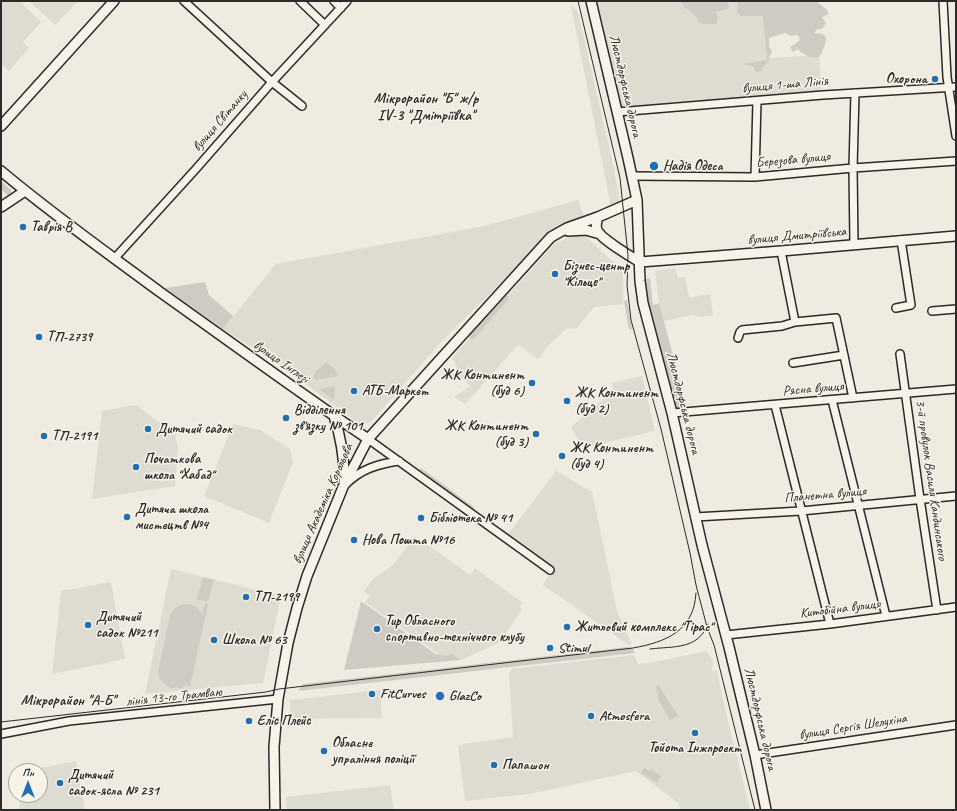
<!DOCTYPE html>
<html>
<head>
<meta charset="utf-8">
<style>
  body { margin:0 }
  #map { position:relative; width:957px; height:811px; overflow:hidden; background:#efebe0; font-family:Caveat,sans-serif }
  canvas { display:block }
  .frame { position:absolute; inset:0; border:2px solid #2b2b2b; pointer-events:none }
  .north { position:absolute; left:8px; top:763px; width:40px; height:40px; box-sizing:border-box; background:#f7f3e8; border:1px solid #a5a39c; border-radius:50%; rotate:0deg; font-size:11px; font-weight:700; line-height:16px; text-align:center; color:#2b2b2b }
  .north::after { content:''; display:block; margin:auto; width:14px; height:18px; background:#1f6fb2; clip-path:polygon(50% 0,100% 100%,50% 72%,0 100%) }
</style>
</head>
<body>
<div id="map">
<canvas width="957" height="811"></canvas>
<div class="frame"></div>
<div class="north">Пн</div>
</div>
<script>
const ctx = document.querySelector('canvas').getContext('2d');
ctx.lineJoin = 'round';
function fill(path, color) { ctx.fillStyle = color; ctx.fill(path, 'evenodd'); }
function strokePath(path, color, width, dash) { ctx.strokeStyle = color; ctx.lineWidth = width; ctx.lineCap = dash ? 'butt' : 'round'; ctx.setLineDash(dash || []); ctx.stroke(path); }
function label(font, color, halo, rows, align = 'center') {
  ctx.font = font + ' Caveat,sans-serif'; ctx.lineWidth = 3; ctx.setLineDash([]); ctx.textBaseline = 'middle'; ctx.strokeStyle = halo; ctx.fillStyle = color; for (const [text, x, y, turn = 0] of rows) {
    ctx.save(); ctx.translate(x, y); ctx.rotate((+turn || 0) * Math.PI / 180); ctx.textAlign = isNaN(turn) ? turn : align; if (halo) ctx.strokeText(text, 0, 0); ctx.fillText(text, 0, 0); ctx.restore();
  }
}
fill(new Path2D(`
  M1,1H19L41,22L23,42L29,48L9,71L1,64Z
  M29,1H78L55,25Z
  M597,1H739L765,10L768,58L819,55L822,93L622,110Z
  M571,5L578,12L612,159L620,202L611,207Z
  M578,200L584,217L558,226L440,343L372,421L362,426L281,366L223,329L276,264L485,226Z
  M582,233L623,271V304L594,307L577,328L566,329L547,347L538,359L518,345L465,404L454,397L470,386L459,376L456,365L452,358L555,243Z
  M675,268L678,278L685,277L689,298L710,294L713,315L702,317L692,315L664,321L659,303L655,271Z
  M642,376L655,431L583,448L571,427L606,397L614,395L612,383Z
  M136,405L175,434L178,448L175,486L92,499L102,411Z
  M233,424L260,430L290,449L293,462L269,523L204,496Z
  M556,471L592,492L617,611L632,644L629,645L543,585L552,570L507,536Z
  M415,536L470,575L475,568L523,603L520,607L521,611L500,642L461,660L452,654L446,656L439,654L365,602L370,596L364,591L373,579L394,564Z
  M171,569L281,596L263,683L145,694Z
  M111,582L125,659L52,674L61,591Z
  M706,651L713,660L712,671L717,670L725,709L750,810H679L680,807L678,803L636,771L529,794L465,801L458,745L513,737L509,675L511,669L634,655L638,664L650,663Z
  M380,690L382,718L290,719V700Z
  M76,761L85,810H19L21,795H40V771H26Z
  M390,785L394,810H287L286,797Z`), '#dedbd1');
fill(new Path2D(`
  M681,1H727L729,8L716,12L718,18L716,24H703L699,22L693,13L684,7Z
  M737,1H816L827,10L829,14L822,17L826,24L823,28L816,30L815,33L822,34L826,37C826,44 823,51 819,57C811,58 804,56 798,49L793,52L790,48C793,44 797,44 800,39L797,35L791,36L785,33L769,38V47L772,51L767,63L762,68L763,71L756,72L754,67L744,64L767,60L763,16H741C734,11 739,7 737,1Z
  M1,181L11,190V193L8,196L1,189Z
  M650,278L653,305L659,303L682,389L685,406L673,410L649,305L645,279Z
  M205,282L209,295L233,316L223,329L165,288Z
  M506,295L509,297L507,301L474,339H470L469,335L504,296Z
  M627,300L632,329L629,330L624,301Z
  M326,363L335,369L338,376L316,380L313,377L316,371Z
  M335,386L334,400L319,389Z
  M421,468L474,507L472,510L419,469Z
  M203,577L214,580L208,602L197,599Z
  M361,601L437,655L439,654L446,656L452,654L461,660L344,670Z
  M184,604C193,604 198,607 202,614L205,604H208L190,686H187V684L182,688H171L162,682L159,677L158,672L170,615C174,609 177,606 184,604Z
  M627,647L632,648L635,653L298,691L303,684Z
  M658,685L678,716L670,720L659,701L656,687Z
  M644,768L649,771L650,769L661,776L657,783L641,773Z`), '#cfcbc2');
const minor = new Path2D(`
  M184,1L272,82L302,106
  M300,1L325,25
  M334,1L341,8
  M943,1L947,77L956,136
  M617,112L823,95L956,87
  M632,176L755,177L853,168L956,161
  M755,177L757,101
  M854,245L853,168L855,93
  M781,251L795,322L836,318L853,398
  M114,259L195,170L272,82L347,1
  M896,308L911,305L901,240
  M932,311L956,309
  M738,338L740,332L742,330L782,326L795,322
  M900,354L920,499L937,610
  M793,363L844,355
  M832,400L886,616
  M775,405L830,624
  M672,413L956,389
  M368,439L550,570
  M346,484C361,469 378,464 399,461
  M695,517L801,511L956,496
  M726,635L830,624L956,607
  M1,734L69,721L278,699
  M755,755L956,725`);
const major = new Path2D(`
  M591,1L628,158L637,200L640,281L643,303L672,413L702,545L729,647L755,755L766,810
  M1,126L114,1
  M1,171C52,214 106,252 160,292C229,341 297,391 368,439
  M1,207L25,191
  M598,217C597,221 595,225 597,230C600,238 631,257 640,262L781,251L956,236
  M568,231L586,230L600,234
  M334,416C341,438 345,460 344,484
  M275,810L274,747L278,699L288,643L297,608L307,576L343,487L368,439L551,237L567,228L598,217L637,200`);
strokePath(minor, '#2b2b2b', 10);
strokePath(major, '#2b2b2b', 12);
strokePath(minor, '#f7f3e8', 7);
strokePath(major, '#f7f3e8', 9);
strokePath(new Path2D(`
  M578,1L620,178L628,255L627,285L631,320L661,429L690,553L696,585L707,627L714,645L755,810
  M650,649C674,646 698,650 708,624
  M1,722L266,692L279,689L633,648C666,642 694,631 696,593`), '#2b2b2b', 1);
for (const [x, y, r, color] of [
  [935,79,4,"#1f6fb2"],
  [654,166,5,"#1f6fb2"],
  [23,227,4,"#1f6fb2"],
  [555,274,4,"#1f6fb2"],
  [39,337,4,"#1f6fb2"],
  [532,383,4,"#1f6fb2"],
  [354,391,4,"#1f6fb2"],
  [567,401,4,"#1f6fb2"],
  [286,418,4,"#1f6fb2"],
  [148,429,4,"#1f6fb2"],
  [536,434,4,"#1f6fb2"],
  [44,436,4,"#1f6fb2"],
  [562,456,4,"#1f6fb2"],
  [136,467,4,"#1f6fb2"],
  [127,517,4,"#1f6fb2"],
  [421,518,4,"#1f6fb2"],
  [354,540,4,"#1f6fb2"],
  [246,597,4,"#1f6fb2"],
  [88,625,4,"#1f6fb2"],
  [567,627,4,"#1f6fb2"],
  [377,629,4,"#1f6fb2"],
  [214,640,4,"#1f6fb2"],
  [550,648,4,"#1f6fb2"],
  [372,694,4,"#1f6fb2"],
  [440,696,5,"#1f6fb2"],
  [591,716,4,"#1f6fb2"],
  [249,721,4,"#1f6fb2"],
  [695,733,4,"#1f6fb2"],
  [324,751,4,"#1f6fb2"],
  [494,765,4,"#1f6fb2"],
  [60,783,4,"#1f6fb2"]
]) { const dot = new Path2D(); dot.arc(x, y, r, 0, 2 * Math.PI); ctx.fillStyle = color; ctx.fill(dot); strokePath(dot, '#f7f3e8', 1.5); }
label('bold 14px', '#2b2b2b', '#f7f3e8', [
  ["Охорона",927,79,"right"],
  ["Надія Одеса",663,166],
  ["Таврія В",31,227],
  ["Бізнес-центр",563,266],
  ["\"Кільце\"",563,282],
  ["ТП-2739",47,337],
  ["ЖК Континент",524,375,"right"],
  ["(буд 6)",524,391,"right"],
  ["АТБ-Маркет",362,391],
  ["ЖК Континент",575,393],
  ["(буд 2)",575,409],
  ["Відділення",294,410],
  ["зв'язку № 101",294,426],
  ["ЖК Континент",528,426,"right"],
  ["(буд 3)",528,442,"right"],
  ["Дитячий садок",156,429],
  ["ТП-2191",52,436],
  ["ЖК Континент",570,448],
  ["(буд 4)",570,464],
  ["Початкова",144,459],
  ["школа \"Хабад\"",144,475],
  ["Дитяча школа",135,509],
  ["мистецтв №4",135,525],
  ["Бібліотека № 41",429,518],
  ["Нова Пошта №16",362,540],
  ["ТП-2199",254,597],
  ["Дитячий",96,617],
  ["садок №211",96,633],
  ["Тир Обласного",385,621],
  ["спортивно-технічного клубу",385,637],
  ["Житловий комплекс \"Тірас\"",575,627],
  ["Школа № 63",222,640],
  ["Stimul",558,648],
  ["FitCurves",380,694],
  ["GlazCo",449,696],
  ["Atmosfera",599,716],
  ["Еліс Плейс",257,721],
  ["Обласне",332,743],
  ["упраління поліції",332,759],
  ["Тойота Інжпроект",695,748,"center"],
  ["Папашон",502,765],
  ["Дитячий",68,775],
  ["садок-ясла № 231",68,791]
], 'left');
label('14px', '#2b2b2b', '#f7f3e8', [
  ["вулиця 1-ша Лінія",785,85,-5],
  ["Люстдорфська дорога",625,86,77],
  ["вулиця Світанку",220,121,-49],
  ["Березова вулиця",793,160,-5],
  ["вулиця Дмитріївська",797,236,-5],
  ["вулиця Інглезі",281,362,35],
  ["Рясна вулиця",813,389,-5],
  ["Люстдорфська дорога",683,403,76],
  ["3-й провулок Василя Кандинського",931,480,82],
  ["Планетна вулиця",825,495,-5],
  ["вулиця Академіка Корольова",323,504,-66],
  ["Китобійна вулиця",840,609,-7],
  ["лінія 13-го Трамваю",174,697,-6],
  ["Люстдорфська дорога",760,719,77],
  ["вулиця Сергія Шелухіна",853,727,-9]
]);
label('bold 15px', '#2b2b2b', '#f7f3e8', [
  ["Мікрорайон \"Б\" ж/р",426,99],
  ["IV-3 \"Дмітріївка\"",426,116],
  ["Мікрорайон \"А-Б\"",68,701]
]);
</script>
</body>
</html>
